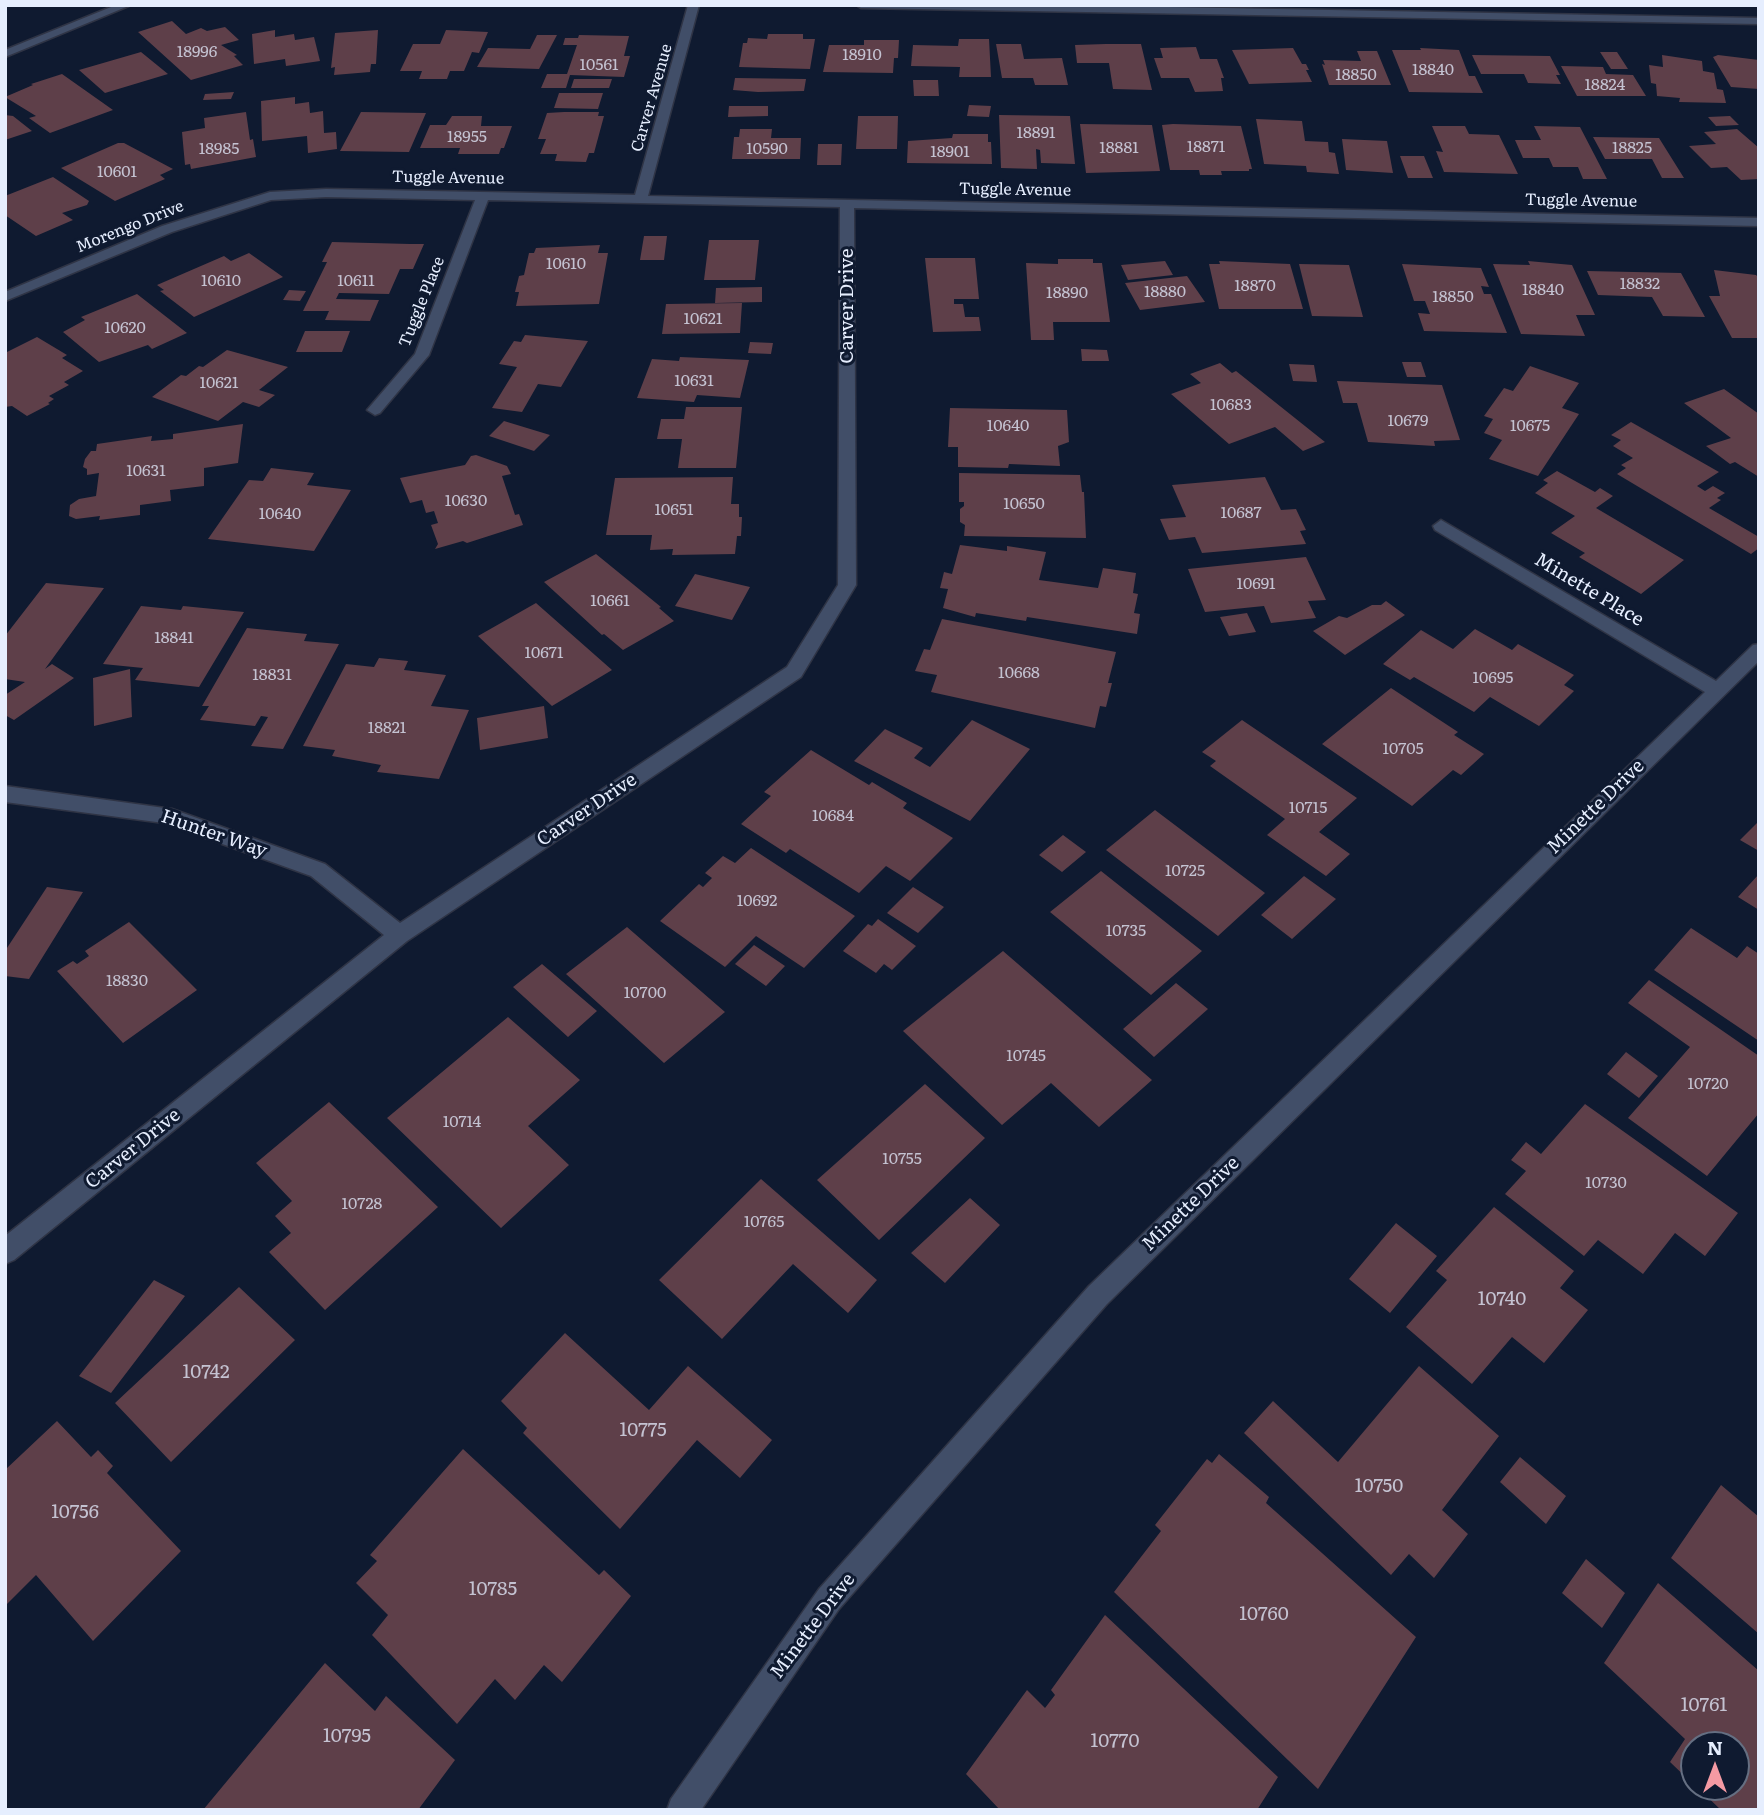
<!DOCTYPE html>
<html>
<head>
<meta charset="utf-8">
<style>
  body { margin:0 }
  #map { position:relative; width:1764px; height:1815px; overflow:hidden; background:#0f1a30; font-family:Literata,serif }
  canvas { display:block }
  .frame { position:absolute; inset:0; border:7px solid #e6eefe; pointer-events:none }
  .north { position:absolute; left:1680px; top:1731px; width:70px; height:70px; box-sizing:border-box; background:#0f1a30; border:2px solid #656f82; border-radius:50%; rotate:0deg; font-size:19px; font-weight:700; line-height:28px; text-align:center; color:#e6eefe }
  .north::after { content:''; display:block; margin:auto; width:24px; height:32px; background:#f49aa3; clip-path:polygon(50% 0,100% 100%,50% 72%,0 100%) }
</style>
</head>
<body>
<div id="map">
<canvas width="1764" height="1815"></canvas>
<div class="frame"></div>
<div class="north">N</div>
</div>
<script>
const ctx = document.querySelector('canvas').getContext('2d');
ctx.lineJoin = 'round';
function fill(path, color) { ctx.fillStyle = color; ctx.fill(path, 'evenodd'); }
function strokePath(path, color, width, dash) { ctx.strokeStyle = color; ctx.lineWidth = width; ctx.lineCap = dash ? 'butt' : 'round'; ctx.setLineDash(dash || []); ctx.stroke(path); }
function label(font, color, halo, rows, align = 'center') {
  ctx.font = font + ' Literata,serif'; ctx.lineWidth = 6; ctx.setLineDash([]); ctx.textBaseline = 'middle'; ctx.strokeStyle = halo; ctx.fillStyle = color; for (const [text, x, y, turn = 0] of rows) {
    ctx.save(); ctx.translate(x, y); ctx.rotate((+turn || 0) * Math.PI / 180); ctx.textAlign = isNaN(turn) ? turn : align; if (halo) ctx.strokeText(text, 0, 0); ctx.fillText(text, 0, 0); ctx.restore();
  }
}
fill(new Path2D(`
  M172,21L186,34L201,28L207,31L225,27L239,40L221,45L237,55L234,56L243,65L191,80L138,32Z
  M275,30V37L294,34L295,40L314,37L320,61L286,66L285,59L254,64L252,34Z
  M378,30L376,64H371L370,72L334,75L335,67L331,68L335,33Z
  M446,30L488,32L479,53L472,52L464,71H450L447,79H419L422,71H400L413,44H440Z
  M768,34H803V39H815L810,69L739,67L743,43H747L748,38L767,39Z
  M537,35H557L539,69L477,67L488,48L530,49Z
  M579,35L629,36L624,56H630L624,77L570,75L566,88H541L547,74H567L577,45H563L565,38H578Z
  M959,39H989L991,77H959L960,67L911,66L913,45L958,46Z
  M864,40H899L898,58H894L893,73L823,72L829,45H864Z
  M996,44H1021L1024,59L1062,58L1068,85H1035L1033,78H1002Z
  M1106,44H1141L1152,90L1113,89L1109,63H1077L1075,45Z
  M1196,47L1200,59H1217L1224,78H1221L1223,91L1195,92L1189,78H1161L1154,58H1163L1160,48Z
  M1293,48L1302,64H1306L1309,70H1306L1312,82L1249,84L1232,50Z
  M1420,48L1459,50L1469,76H1475L1483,93L1409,92L1392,50H1421Z
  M1357,51H1377L1391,85H1329L1322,64L1325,65L1323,60L1361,61Z
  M141,52L168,74L105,93L79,70Z
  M1600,52H1617L1628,69H1611Z
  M1472,55L1550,56L1560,75H1556L1561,84L1528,83L1524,74H1481Z
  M1662,55L1702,61L1703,71L1714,73L1717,89L1723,90L1726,103L1679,102L1680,98L1657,96L1656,84L1651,83L1649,65L1663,67Z
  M1718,55L1759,60V89L1731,87L1713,57Z
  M1561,66L1603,67L1606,74L1633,75L1646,96H1577Z
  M62,74L113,110L50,133L29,118L36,116L5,97L33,85L31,84Z
  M735,78L806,79L804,91L758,92L733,90Z
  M574,79H612L609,88H571Z
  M913,80H938L939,96H914Z
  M234,92L231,99L203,100L205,94Z
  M559,93H603L598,109L554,108Z
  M295,97V104L309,102L310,113L323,111L324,133L336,132L337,149L308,153L307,136L262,141L261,101Z
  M969,105L991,106L989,117L967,116Z
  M729,106H768V116L728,117Z
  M246,112L250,140L253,139L256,157L191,169L190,164L185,165L182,132L205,128L204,118Z
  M361,112L426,113L409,152L340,151Z
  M564,112H599L598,116H604L594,153H589L586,162L555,161L557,154H540L546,139H538L547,113Z
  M5,115L13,116L32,131L5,140Z
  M999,115L1070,116L1075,164L1041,163L1040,150L1036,149L1037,169L1001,168Z
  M452,116H482L481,126H512L504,148H501L499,154H458L460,148H420L430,125H446Z
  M858,116H898L897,149H856Z
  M1730,116L1739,125L1716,126L1708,117Z
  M1256,119L1302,121L1305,141L1328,142L1329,152L1335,153L1339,174L1307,172L1306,166L1264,164Z
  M1080,124L1152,125L1160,171L1086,173Z
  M1173,124L1241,126L1252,169H1249V171H1221L1222,175H1200L1199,170H1170L1162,125Z
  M1432,126H1465L1469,134L1499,135L1518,174L1444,172L1436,151L1443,152Z
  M1534,126L1580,127L1607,179H1583L1578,167H1553L1549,158H1523L1515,140H1541Z
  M740,129H772L771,138H801L800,159H732L734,137H739Z
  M1737,129L1759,148V179L1741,180L1727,167L1711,168L1689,146L1716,144L1704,132Z
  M953,134H988V142H991L992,164L907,163L908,141L952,138Z
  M1593,137L1659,138L1684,178H1662L1652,159H1605Z
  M1342,139L1387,141L1393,173L1346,170Z
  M118,143H124L173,169L160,175L165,179L115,201L61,168Z
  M818,144H842L841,165H817Z
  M1400,156H1424L1433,178H1408Z
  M53,177L89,201L87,205L62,213L73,220L36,236L5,215V196Z
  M644,236H667L664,260H640Z
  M709,240H759L755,280H704Z
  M332,242L410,244H424L413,269H400L389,294L339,293L336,299L379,300L370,321L325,320L329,311H303L327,262H322Z
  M600,245L598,253H608L599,304L516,306L519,292H515L519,276L524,275L529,253H534L536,248Z
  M249,253L283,277L194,317L160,291L164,290L157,285L224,256L231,261Z
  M925,258H975L979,299H954V304H963L965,317H979L981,331L933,332Z
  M1058,259H1093V263H1102L1110,322H1053L1054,340H1031L1026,263L1058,264Z
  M1165,261L1173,275L1128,280L1121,265Z
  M1219,261L1290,264L1303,309H1219L1209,264H1220Z
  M1528,261L1572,265L1595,315H1576L1585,336L1521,334L1493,264L1530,265Z
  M1299,264L1349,265L1363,317L1312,316Z
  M1402,264L1481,268L1489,287L1481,286L1484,294H1491L1507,333L1424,331L1418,313L1430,314L1425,301H1414Z
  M1714,270L1756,275L1759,278V338H1732L1709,296H1720Z
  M1587,271L1681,273L1705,317L1663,316L1652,297L1598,295Z
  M1187,276L1205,302L1140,310L1125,283Z
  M762,287V302L715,303L716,288Z
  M289,290L306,291L300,301L283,300Z
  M137,294L187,333L152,349L148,345L99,362L63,332L85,320L81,317Z
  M742,303L740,333L662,334L666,304Z
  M305,331H350L342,352H296Z
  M525,335L588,341L561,387L538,384L522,412L492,408L517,367L499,364L514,341L521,342Z
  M37,337L67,355L62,358L83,371L64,382L69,385L49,396L54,399L48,403L50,404L27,416L12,406L5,407V353Z
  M750,342L773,343L771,354L748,353Z
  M1081,349L1107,350L1109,361H1082Z
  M227,350L288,367L259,390L275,395L259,407L243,402L218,421L152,397L181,375L186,376L199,366L203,367Z
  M680,357L749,360L740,398L697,395L694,402L637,398L652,359L679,361Z
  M1402,362H1421L1426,377H1407Z
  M1220,363L1232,373L1236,371L1325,442L1303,451L1275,427L1229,444L1171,394L1201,383L1190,374Z
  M1289,364L1314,365L1317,382L1293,381Z
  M1530,366L1579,383L1562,408L1579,414L1538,476L1489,459L1502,440L1484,433L1493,419L1484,416L1504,388L1513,391Z
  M1337,381L1442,385L1460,440L1434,441L1435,446L1368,442L1357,403H1343Z
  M1724,389L1759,414V477L1735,462L1730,464L1706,446L1731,438L1684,403Z
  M686,407H742L736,468H678L682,439H657L661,419H684Z
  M950,408L1067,410L1069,442L1058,446L1060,466L1009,464L1008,468L958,467V447H948Z
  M504,421L550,435L534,451L489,436Z
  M1631,422L1719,472L1697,486L1705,491L1713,486L1725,493L1717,498L1721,500L1709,508L1759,537V548L1751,554L1617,474L1626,468L1621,465L1633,458L1613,446L1621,440L1611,435Z
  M243,424L238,463L204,468V486L170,490L171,501L140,505V515L99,520L100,516L76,519L69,516L70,505L79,499L96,496L99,473L87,475V469L83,467L85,459L91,451H96L97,444L152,436L151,441L173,439V434Z
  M476,455L507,466L511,474L502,476L515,515L519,514L523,525L467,543L463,541L435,549L438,544L431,525L438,523L434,511L426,513L422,500L410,503L400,478L465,465L471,456Z
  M271,468L314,473L307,485L351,490L314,551L208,539L249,480L263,481Z
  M1557,471L1595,492L1600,488L1613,496L1596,508L1684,560L1641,594L1579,557L1585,553L1551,533L1575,516L1535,493L1548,483L1543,480Z
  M959,473L1080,475L1082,492H1084L1086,538L964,536L965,525L960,522V509L964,506V502H959Z
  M733,477L731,504H739V517H742L741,536H737L735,554L672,555L673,549L650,550L652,535H606L615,478Z
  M1265,477L1281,510L1296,509L1306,530L1300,531L1306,544L1202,553L1195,537L1169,540L1160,519L1186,517L1172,485Z
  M960,545L1007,551V546L1046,552L1039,580L1098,588L1103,568L1136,573L1133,593L1138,594L1134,613L1140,614L1137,634L1027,617L1026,621L976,613L975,617L943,608L948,589L940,588L944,572L952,574Z
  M596,554L661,607L659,608L674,621L623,650L604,634L602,635L544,582Z
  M1306,557L1326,600L1308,601L1316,618L1271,623L1264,606L1205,612L1188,569Z
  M695,574L750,587L732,620L675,606Z
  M46,583L104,588L45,669L52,664L74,678L14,720L5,715V695L25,682L5,679V636Z
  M1386,601L1405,615L1345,655L1313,631L1339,616L1347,618L1372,605H1381Z
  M536,603L612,670L552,706L478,636Z
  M141,606L181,610L183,606L244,612L199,687L135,680L143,668L103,664Z
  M1247,613L1256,632L1229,636L1220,617Z
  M942,619L1116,652L1108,683H1112L1106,707L1100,706L1095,728L931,692L937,675L915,671L924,649L930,650Z
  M247,628L307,634L304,641L339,644L283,749L251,746L268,717L261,716L255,726L200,720L209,706H202Z
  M1475,629L1512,650L1518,644L1574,675L1564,685L1574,691L1539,726L1490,697L1474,712L1414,677L1410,680L1383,664L1421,630L1453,649Z
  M379,658L408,661L404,670L446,675L431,706L469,710L439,779L377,772L381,765L332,756L335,750L303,746L346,664L374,667Z
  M130,669L132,717L94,726L93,678Z
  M1391,688L1458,732L1454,735L1484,754L1461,775L1453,770L1412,806L1322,744Z
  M544,706L548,738L480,750L477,718Z
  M972,720L1030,749L970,821L854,761L885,729L923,748L914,758L930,767Z
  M1242,720L1357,798L1319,832L1350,854L1326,876L1267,835L1285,819L1210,766L1216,761L1202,752Z
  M811,750L869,785L872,782L907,803L903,808L953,838L910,881L886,866L859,893L790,849L786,853L741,824L771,796L764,792Z
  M1155,810L1265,893L1218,936L1106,850Z
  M1759,821V851L1740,840Z
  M1063,835L1086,852L1062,872L1039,855Z
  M751,848L855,916L804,968L756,936L725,967L660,921L699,884L703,887L712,878L705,873L723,856L735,863Z
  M1101,871L1202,951L1151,995L1050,912Z
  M1759,874V910L1738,897Z
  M1304,876L1336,899L1292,939L1261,915Z
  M47,887L83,892L29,979L5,976V951Z
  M913,887L944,907L918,933L887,913Z
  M878,919L916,946L892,970L884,964L876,973L843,951L868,924L872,926Z
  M129,922L197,990L123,1043L57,971L73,961L77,964L89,956L85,951Z
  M627,927L725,1012L664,1063L566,974Z
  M1691,928L1737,958L1747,946L1759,954V1041L1654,970Z
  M754,945L785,966L766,986L735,964Z
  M1003,951L1152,1080L1099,1127L1051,1083L1002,1125L903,1031Z
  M542,964L597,1011L568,1037L513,987Z
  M1649,980L1759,1056V1113L1707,1176L1628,1118L1690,1047L1628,1003Z
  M1176,983L1208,1009L1154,1057L1123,1029Z
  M508,1017L580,1080L528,1126L569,1165L501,1228L387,1118Z
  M1626,1052L1658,1076L1639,1098L1607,1074Z
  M925,1084L985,1138L879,1240L817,1180Z
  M329,1102L438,1207L325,1310L269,1252L291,1233L275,1216L292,1201L256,1163Z
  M1585,1104L1738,1213L1705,1256L1675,1233L1643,1274L1598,1240L1584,1256L1505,1194L1526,1171L1511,1160L1526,1142L1541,1154Z
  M761,1179L877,1280L848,1313L793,1264L722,1339L659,1280Z
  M970,1198L1000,1225L945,1283L911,1253Z
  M1494,1207L1574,1271L1560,1288L1588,1310L1544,1363L1512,1337L1472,1384L1406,1327L1447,1280L1436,1271Z
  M1396,1223L1437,1256L1390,1313L1349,1279Z
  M154,1280L185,1296L111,1393L79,1376Z
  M239,1287L295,1340L171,1462L115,1403Z
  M565,1333L649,1410L688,1366L772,1440L740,1478L697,1440L620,1529L523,1433L527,1428L501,1401Z
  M1419,1366L1499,1436L1442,1510L1468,1534L1434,1578L1409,1554L1391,1575L1244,1433L1273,1401L1338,1462Z
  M57,1421L91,1457L98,1450L113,1466L107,1473L181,1551L93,1641L36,1575L5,1606V1470Z
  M463,1449L599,1575L604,1570L631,1596L562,1682L544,1665L515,1700L495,1679L457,1724L372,1635L388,1615L356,1583L377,1561L370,1555Z
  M1219,1454L1269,1497L1266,1503L1416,1637L1318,1789L1114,1592L1161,1531L1155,1525L1207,1459L1212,1463Z
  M1520,1457L1566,1496L1546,1524L1500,1482Z
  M1721,1485L1759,1517V1634L1671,1558Z
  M1586,1559L1625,1593L1602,1628L1562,1593Z
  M1658,1583L1759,1671V1810H1721L1697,1787H1736V1745H1694V1785L1670,1762L1685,1739L1604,1663Z
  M1105,1615L1278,1777L1257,1810H1000L966,1774L1027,1690L1045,1708L1055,1695L1051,1690Z
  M325,1663L375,1711L386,1696L455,1760L418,1810H203Z`), '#5e3f49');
const minor = new Path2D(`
  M116,5H131L5,57V50Z
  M688,5H699L648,196L1759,218V226L854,208L856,585L801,677L407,941L14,1260L5,1264V1236L384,935L311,876L164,823L5,802V786L172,809L325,864L400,923L787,667L838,585L840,207L488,200L429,355L380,413L375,415L367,410L415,354L475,200L326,197L271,200L172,232L5,301V292L162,226L270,192L326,189L635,195Z
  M856,5H1062L1759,18V24L861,8Z
  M1441,520L1716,681L1753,645L1759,644V661L1107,1304L839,1609L701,1810H667L671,1799L819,1589L1089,1286L1705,692L1435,530L1433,526Z`);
strokePath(minor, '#2f3445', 3);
fill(minor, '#414e68');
label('16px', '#c4c2d1', null, [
  ["18996",197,52],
  ["18910",862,55],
  ["10561",599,65],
  ["18840",1433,70],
  ["18850",1356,75],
  ["18824",1605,85],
  ["18891",1036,133],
  ["18955",467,137],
  ["18871",1206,147],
  ["18881",1119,148],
  ["18825",1632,148],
  ["18985",219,149],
  ["10590",767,149],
  ["18901",950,152],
  ["10601",117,172],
  ["10610",566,264],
  ["10610",221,281],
  ["10611",356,281],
  ["18832",1640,284],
  ["18870",1255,286],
  ["18840",1543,290],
  ["18880",1165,292],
  ["18890",1067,293],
  ["18850",1453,297],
  ["10621",703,319],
  ["10620",125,328],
  ["10631",694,381],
  ["10621",219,383],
  ["10683",1231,405],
  ["10679",1408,421],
  ["10640",1008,426],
  ["10675",1530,426],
  ["10631",146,471],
  ["10630",466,501],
  ["10650",1024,504],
  ["10651",674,510],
  ["10687",1241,513],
  ["10640",280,514],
  ["10691",1256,584],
  ["10661",610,601],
  ["18841",174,638],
  ["10671",544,653],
  ["10668",1019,673],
  ["18831",272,675],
  ["10695",1493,678],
  ["18821",387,728],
  ["10705",1403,749],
  ["10715",1308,808],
  ["10684",833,816],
  ["10725",1185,871],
  ["10692",757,901],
  ["10735",1126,931],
  ["18830",127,981],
  ["10700",645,993],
  ["10745",1026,1056],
  ["10720",1708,1084],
  ["10714",462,1122],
  ["10755",902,1159],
  ["10730",1606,1183],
  ["10728",362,1204],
  ["10765",764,1222]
]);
label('16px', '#e6eefe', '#0f1a30', [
  ["Carver Avenue",652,98,-74],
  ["Tuggle Avenue",448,178,1],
  ["Tuggle Avenue",1015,190,1],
  ["Tuggle Avenue",1581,201,1],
  ["Morengo Drive",130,227,-22],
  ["Tuggle Place",422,302,-68]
]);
label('19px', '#e6eefe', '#0f1a30', [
  ["Carver Drive",847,306,-90],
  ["Minette Place",1589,590,31],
  ["Minette Drive",1596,807,-44],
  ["Carver Drive",587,810,-34],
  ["Hunter Way",214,834,19],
  ["Carver Drive",133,1149,-39],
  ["Minette Drive",1191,1204,-44],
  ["Minette Drive",813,1626,-53]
]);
label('19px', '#c4c2d1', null, [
  ["10740",1502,1299],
  ["10742",206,1372],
  ["10775",643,1430],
  ["10750",1379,1486],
  ["10756",75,1512],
  ["10785",493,1589],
  ["10760",1264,1614],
  ["10761",1704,1705],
  ["10795",347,1736],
  ["10770",1115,1741]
]);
</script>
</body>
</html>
